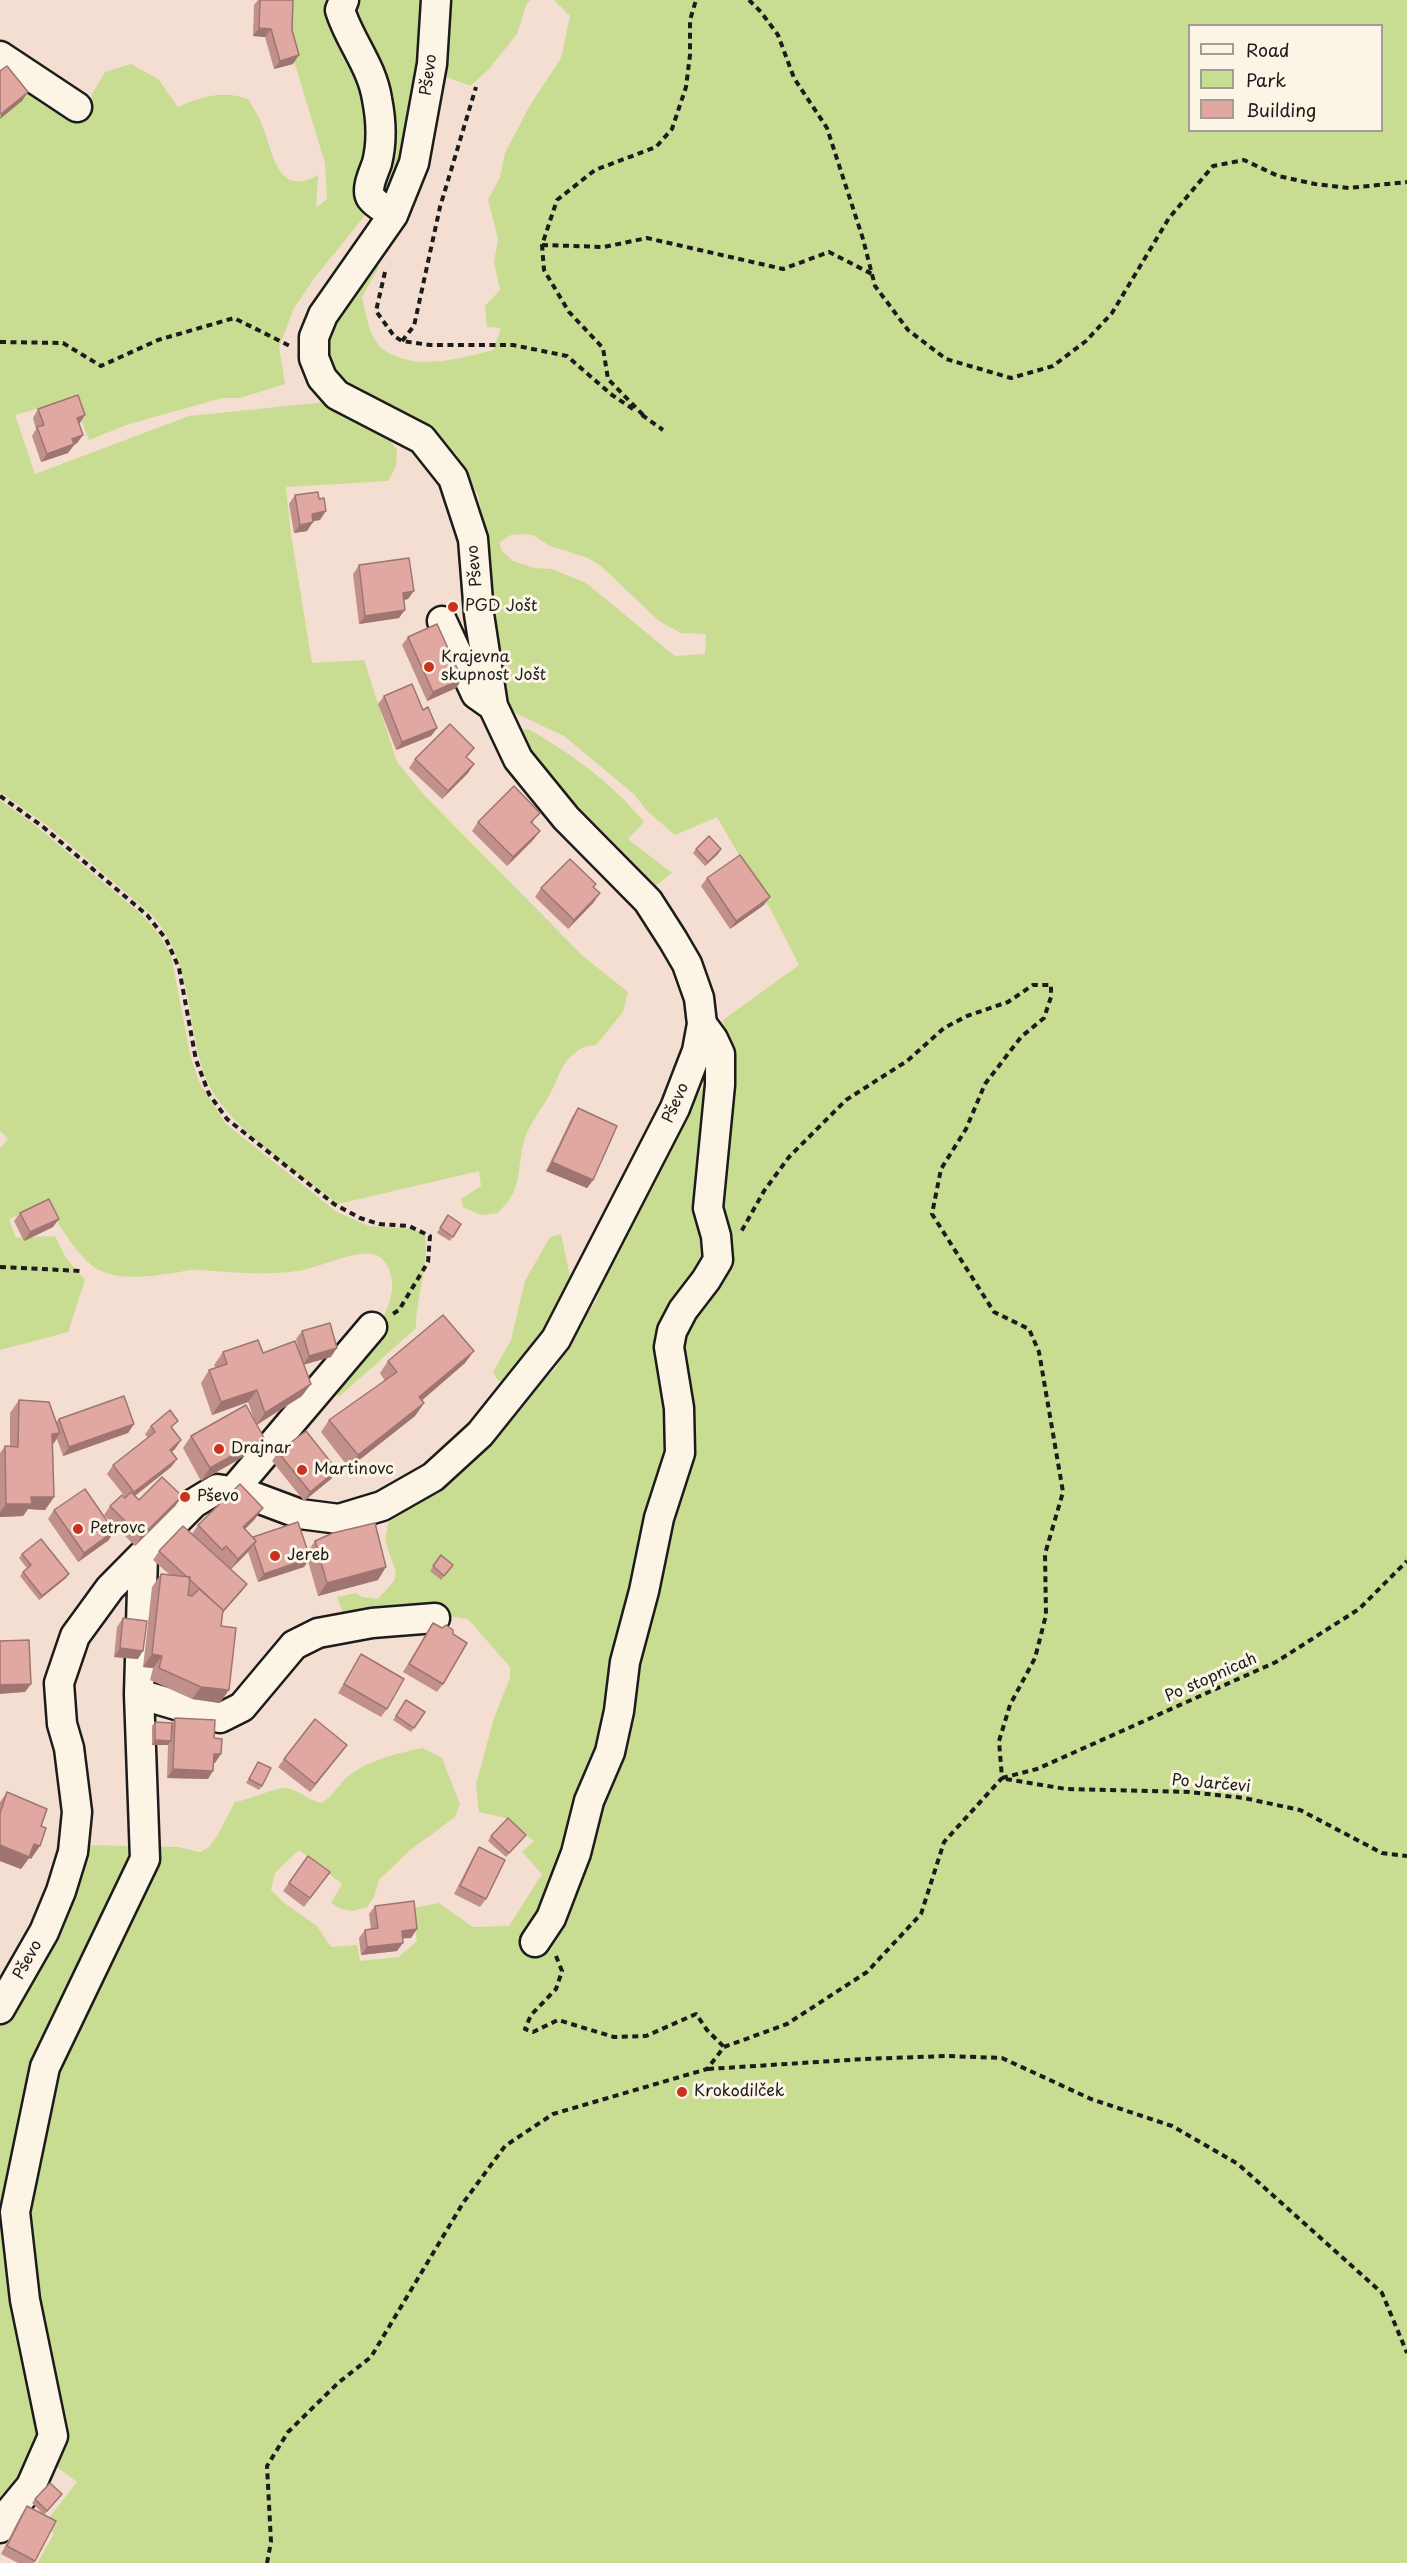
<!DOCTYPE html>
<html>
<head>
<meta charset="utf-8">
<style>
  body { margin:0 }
  #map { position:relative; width:1407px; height:2563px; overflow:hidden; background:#f4ded1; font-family:"Playpen Sans",sans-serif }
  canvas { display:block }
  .legend { position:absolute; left:1188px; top:24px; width:195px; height:108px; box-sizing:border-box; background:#fcf5e5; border:2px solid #a29e95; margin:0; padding:8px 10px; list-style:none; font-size:18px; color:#1c1c1c }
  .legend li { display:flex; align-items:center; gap:12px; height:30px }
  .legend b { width:30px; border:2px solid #a29e95 }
</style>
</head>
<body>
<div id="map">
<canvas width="1407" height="2563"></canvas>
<ul class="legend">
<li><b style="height:8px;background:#fcf5e5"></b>Road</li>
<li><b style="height:16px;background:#c8dd92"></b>Park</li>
<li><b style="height:16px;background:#e1a7a1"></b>Building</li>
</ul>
</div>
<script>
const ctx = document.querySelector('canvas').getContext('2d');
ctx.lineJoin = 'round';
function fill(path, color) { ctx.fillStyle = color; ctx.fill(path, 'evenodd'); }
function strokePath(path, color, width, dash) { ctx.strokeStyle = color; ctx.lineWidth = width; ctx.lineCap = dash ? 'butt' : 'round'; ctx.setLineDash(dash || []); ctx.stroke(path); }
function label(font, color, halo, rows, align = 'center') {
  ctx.font = font + ' "Playpen Sans",sans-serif'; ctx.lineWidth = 6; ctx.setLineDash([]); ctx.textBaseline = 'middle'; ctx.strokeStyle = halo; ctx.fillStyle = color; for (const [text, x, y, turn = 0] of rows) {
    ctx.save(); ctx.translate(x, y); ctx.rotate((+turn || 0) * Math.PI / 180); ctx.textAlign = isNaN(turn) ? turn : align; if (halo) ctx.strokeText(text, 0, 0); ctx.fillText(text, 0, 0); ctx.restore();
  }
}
fill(new Path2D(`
  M289,0H338L375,101L370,205L363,218L316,276L294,308L279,347L285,384L240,398H222L126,425L89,440L73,399L15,415L35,474L189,416L326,402L381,427L397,450L396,467L388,481L286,487L291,534L312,663L364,660L397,762L424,795L584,957L628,992L623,1012L596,1045C588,1046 581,1047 575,1053C563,1061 559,1075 553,1088C544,1107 530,1121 524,1141C516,1171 524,1190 497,1213L481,1215L463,1207L461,1199L481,1186L479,1171L338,1204C296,1171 219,1122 203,1071C186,1017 192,962 153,916L48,826L0,792V66L89,108L92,94L105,72L131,64L158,79L178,107C202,96 223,90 248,99C252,106 257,113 260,120C273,147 275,200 318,175L316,208L327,199L325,163L287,38Z
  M350,0H425L416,107L389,198L374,194L380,173Z
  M449,0H531L527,3L517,34L488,70L470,86L444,76Z
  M554,0H1407V2563H37L54,2534L45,2523L77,2482L57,2467L36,2477L0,2507V2025L12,2009L84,1845L178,1847L200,1852L209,1847L217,1836L235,1802C249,1800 276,1787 286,1788C299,1790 309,1801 322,1803C332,1796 337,1787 345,1779C365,1761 397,1753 423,1748L442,1758L460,1804L455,1817L409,1851L379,1880L374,1897L367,1907L352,1911L341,1909L331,1903L342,1884L299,1850L275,1873L271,1890L284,1903L317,1926L331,1947L357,1945L360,1961L399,1957L417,1941L413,1908L439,1903L473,1927L509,1926L542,1874L522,1852L534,1841L506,1818L479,1812L476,1784L494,1718L510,1678V1667L468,1619L445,1616L345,1618L337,1597L356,1593L362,1597L378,1599L394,1581L396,1572L385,1541L388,1523L484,1439L556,1368L572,1336L596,1301L607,1268L673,1141L705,1082L729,1050L723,1020L799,965L773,914L717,817L675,835L646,810L635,795L564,736L513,712L505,703L493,635L487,539L478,495L456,454L409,418L349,384L331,364L327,344L331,314L372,259L379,267L362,297C366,313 369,338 383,349C413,372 459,359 493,350L501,328L487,327L485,306L500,290L494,262L498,239L488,200L500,177L505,153L529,107L561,58L570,16ZM1190,26H1382V130H1190ZM522,534L533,535L550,546L588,558L601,566L659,621L681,633L706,634L705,654L675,656L586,583L552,569L534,568L513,561L501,550L500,542L511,535Z
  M528,729C571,753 613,784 644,822L628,839L672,873L654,887L609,845L550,780L518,731Z
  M0,800L35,825L140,913L158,933L171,955L190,1054L199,1082L226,1124L337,1212L369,1226L415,1229L425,1236C429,1266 416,1297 416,1328L339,1397L328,1387C352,1358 403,1312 390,1272C388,1265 383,1257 376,1255C358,1248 317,1269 297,1271C264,1276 231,1272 197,1270C190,1269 182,1272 175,1273C151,1276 121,1281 99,1270C78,1259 59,1223 45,1204L9,1219L16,1238L55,1236L66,1258L85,1280L68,1332L0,1350V1148L8,1139L0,1131Z
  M561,1234L570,1276L546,1329L509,1382L498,1381L493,1372L511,1340L525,1281L550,1237Z`), '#c8dd92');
const minor = new Path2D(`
  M344,0L340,10C349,40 372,66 377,99C381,119 382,143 377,163C374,172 365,190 371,198C376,205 387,210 393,215
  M0,56L77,107
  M442,621L476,694L493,706
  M233,1491L372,1327
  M139,1694L220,1718L242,1707L294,1645L318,1633L372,1623L435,1618
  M535,1942L551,1918L576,1853L589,1801L610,1752L619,1711L625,1662L644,1591L659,1518L680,1453L679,1408L669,1347L672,1331L683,1310L706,1280L718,1260L716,1236L708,1208L720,1085V1054L713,1039L702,1024
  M0,2009L44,1932L61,1891L73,1852L77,1812L69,1748L62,1724L59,1683L75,1636L110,1588L194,1503L217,1489L244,1493L300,1514L339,1519L382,1506L433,1477L480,1434L556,1339L675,1108L697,1051L702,1024L699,998L687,964L673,940L648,901L566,818L518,759L493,706L479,614L473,539L453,478L422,439L337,395L322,378L314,358V337L323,315L393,215L414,163L432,64L436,0
  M0,2528L3,2520L31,2486L53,2436L25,2300L15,2212L45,2067L145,1859L139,1694L143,1555`);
strokePath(minor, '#1c1c1c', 33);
strokePath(new Path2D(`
  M749,0L761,12L778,35L794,78L827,128L863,239L875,286L908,330L946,359L1011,378L1053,366L1086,341L1112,313L1169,218L1213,166L1244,160L1278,176L1315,184L1349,188L1407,182
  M542,245L604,247L647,238L783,269L829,252L872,274
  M385,272L376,311L394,336L402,341L430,345H513L567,356L612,395L636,411
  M402,341L414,326L440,207L476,87
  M0,342L63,343L101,366L158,340L234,318L290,346
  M642,415L663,430
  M643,415L608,379L603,348L569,312L544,270L542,245L557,200L595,170L656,147L672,129L686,87L690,55V20L696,0
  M0,796L42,826L147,915L166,939L179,968L196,1060L209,1094L227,1119L334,1204L360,1218L379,1224L409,1226L430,1236L428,1262L399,1310L391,1315
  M0,1267L81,1271
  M1002,1778L1037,1769L1276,1662L1359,1609L1407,1561
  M1006,1779L1066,1789L1189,1792L1244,1798L1300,1810L1382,1853L1407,1856
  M556,1956L562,1971L556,1989L531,2015L525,2029L533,2032L558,2020L614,2037L646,2036L696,2014L707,2030L724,2047
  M708,2069L864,2059L948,2056L1002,2058L1091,2099L1172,2126L1238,2164L1382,2293L1407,2353
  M267,2563L271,2542L267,2466L288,2432L338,2383L371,2357L463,2203L505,2146L553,2114L707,2069L724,2047L787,2024L867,1972L921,1914L944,1842L1002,1778L999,1741L1010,1705L1035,1658L1046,1615L1045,1554L1063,1492L1039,1352L1029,1329L994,1312L932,1214L941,1169L966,1129L985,1084L1021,1037L1044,1018L1051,997V985H1033L1008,1002L967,1016L944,1028L907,1061L846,1100L789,1157L764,1191L741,1232`), '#1c1c1c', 4, [6, 4.5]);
strokePath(minor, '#fcf5e5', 28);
fill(new Path2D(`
  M258,0H293L292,30L293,64L274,69L265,37L253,36L254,5Z
  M38,409L79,424L83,435L77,443L74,445L68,453L41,462L32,436L36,429L33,418Z
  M295,495L320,520L313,521L307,531L294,533L289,504Z
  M359,565L408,599L404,600L399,618L359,624L353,574Z
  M408,637L462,679L456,688L427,701L402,645Z
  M384,696L423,710L437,728L431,736L396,750L378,704Z
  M467,758L474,764L468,773L442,799L409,768L415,759Z
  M534,821L532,824L534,839L507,866L472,831L478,822Z
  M696,849H721L718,854L705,866L693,853Z
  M707,878L764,905L730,929L701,886Z
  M596,884L594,887V902L568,929L535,897L541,888Z
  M578,1108L593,1180L587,1188L546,1171L572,1117Z
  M20,1213L53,1227L24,1241L14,1221Z
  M448,1215L461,1224L450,1241L437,1233Z
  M302,1331L331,1357L304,1364L302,1396L257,1425L264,1438L255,1450L201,1481L183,1448L191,1436L254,1419L248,1402L212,1415L201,1383L209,1370L216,1368L214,1365L223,1352L263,1353L299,1351L296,1339Z
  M388,1361L465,1363L422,1400L424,1403L415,1416L349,1468L321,1432L329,1420L385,1381L380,1373Z
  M19,1400L56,1422L59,1419L134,1424L128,1433L63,1456L57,1439L53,1444L54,1497L45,1510L28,1509L23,1516L0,1517V1453L5,1446L10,1447V1413Z
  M151,1426L173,1429L181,1440L175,1449L171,1452L177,1459L171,1467L135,1496L139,1500L176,1505L135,1546L104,1515L110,1506L126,1498L107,1474L113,1465L148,1438L145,1434Z
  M278,1452L337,1470L331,1479L304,1501L272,1461Z
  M263,1508L254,1520L245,1529L253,1537L308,1551L315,1541L378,1580L318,1596L308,1561L304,1567L258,1582L248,1552L231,1569L247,1584L241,1592L222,1613L221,1626L220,1703L192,1699L150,1680L153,1668L143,1667L152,1587L161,1574L170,1575L153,1560L159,1551L192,1534L198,1525Z
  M54,1510L109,1540L78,1562L48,1519Z
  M22,1554L69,1574L66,1578L39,1600L20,1576L23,1572L27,1568L19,1558Z
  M441,1555L453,1565L441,1580L430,1571Z
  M123,1618L138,1659L114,1657L117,1627Z
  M433,1623L442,1628L443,1684L437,1692L403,1672Z
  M361,1654L387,1709L381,1717L338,1693Z
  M406,1700L425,1712L411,1732L393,1720Z
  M175,1718L214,1738L215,1763H214L208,1779L167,1778L168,1745H152V1726L155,1722L172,1723Z
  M341,1753L310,1792L278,1767L284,1759Z
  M258,1762L262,1786L259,1790L246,1783Z
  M7,1792L31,1859L29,1858L21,1869L0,1861V1802Z
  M491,1836L523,1839L506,1857L488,1841Z
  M479,1847L486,1899L480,1907L454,1894L474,1855Z
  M308,1856L330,1872L304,1907L283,1891Z
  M375,1906L417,1929L411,1938H403L397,1951L361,1955L359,1938L365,1930L371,1929L369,1914Z
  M62,2494L44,2515L32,2503L35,2499Z
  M27,2506L35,2561L34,2563H18L1,2554L21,2515Z`), '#c2908a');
fill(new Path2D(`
  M259,28L271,29L265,37L253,36Z
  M299,55L293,64L274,69L280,61Z
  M28,92L22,101L0,119L1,114Z
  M85,415L80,423L71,427L77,418Z
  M83,435L77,443L74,445L68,453L41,462L47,454L72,439Z
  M326,511L320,520L306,522L312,514Z
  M313,522L307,531L294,533L300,525Z
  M414,591L408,599L397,601L403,593Z
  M405,610L399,618L359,624L365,616Z
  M462,679L456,688L427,701L433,692Z
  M437,728L431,736L396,750L402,742Z
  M474,764L468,773L442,799L448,791Z
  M540,831L534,839L507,866L513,857Z
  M721,849L718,854L705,866L708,862Z
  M600,893L594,902L568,929L574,920Z
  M770,897L764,905L730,929L736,921Z
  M552,1162L593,1180L587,1188L546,1171Z
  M59,1219L53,1227L24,1241L30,1232Z
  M337,1348L331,1357L303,1365L309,1356Z
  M474,1351L465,1363L411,1410L419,1397Z
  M311,1384L302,1396L256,1425L265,1413Z
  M257,1390L248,1402L212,1415L221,1402Z
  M424,1403L415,1416L349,1468L358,1455Z
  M134,1424L128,1433L63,1456L69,1447Z
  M60,1433L52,1446V1434Z
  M264,1438L255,1450L201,1481L210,1468Z
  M181,1440L175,1449L164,1458L170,1450Z
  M177,1459L171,1467L128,1501L134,1492Z
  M337,1470L331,1479L304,1501L310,1492Z
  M182,1496L176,1505L135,1546L141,1537Z
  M31,1497H54L45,1510L28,1509L23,1516L0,1517V1512L6,1504Z
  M263,1508L254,1520L234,1540L243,1527Z
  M114,1531L109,1540L78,1562L84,1553Z
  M256,1541L247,1553L229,1571L238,1559Z
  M310,1558L304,1567L258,1582L264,1574Z
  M386,1567L378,1580L318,1596L327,1583Z
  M69,1574L66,1578L39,1600L42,1596Z
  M247,1584L241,1592L214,1623L220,1614Z
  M120,1648L143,1651L138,1659L114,1657Z
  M152,1654L162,1656L153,1668L143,1667Z
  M31,1684L25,1692L0,1694V1685Z
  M201,1687L229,1690L220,1703L192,1699Z
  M155,1740L171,1741L168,1745H152Z
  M347,1745L341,1753L310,1792L315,1784Z
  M214,1754H221L215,1763H208Z
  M173,1769L213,1771L208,1779L167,1778Z
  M34,1844L40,1846L31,1859L29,1858L21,1869L0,1861V1845Z
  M417,1929L411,1938L396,1939L402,1931Z
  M403,1943L397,1951L361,1955L367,1947Z`), '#9e7571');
const building = new Path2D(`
  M260,0H293L292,30L299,55L280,61L271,29L259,28Z
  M7,66L28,92L1,114L0,113V71Z
  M78,395L85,415L77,418L83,435L72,439L74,444L47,454L37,427L44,425L38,409Z
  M318,492L319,499L324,498L326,511L312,514L313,522L300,525L295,495Z
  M409,558L414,591L403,593L405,610L365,616L359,565Z
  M437,624L462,679L433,692L408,637Z
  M412,684L423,710L428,707L437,728L402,742L384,696Z
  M450,724L474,748L466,757L474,764L448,791L415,759Z
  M514,786L540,813L531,822L540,831L513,857L478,822Z
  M709,836L721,849L708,862L696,849Z
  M740,855L770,897L736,921L707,878Z
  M570,859L596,884L593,887L600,893L574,920L541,888Z
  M578,1108L617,1126L593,1180L552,1162Z
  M49,1199L59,1219L30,1232L20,1213Z
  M448,1215L461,1224L453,1237L440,1228Z
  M443,1315L474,1351L419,1397L424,1403L358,1455L329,1420L397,1372L388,1361Z
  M330,1323L337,1348L309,1356L302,1331Z
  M258,1340L263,1353L295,1341L311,1384L265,1413L257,1390L221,1402L209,1370L227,1364L223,1352Z
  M124,1396L134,1424L69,1447L59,1419Z
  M19,1400L49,1402L60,1433L52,1434L54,1497H31L32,1504H6L5,1446L18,1447Z
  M246,1405L264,1438L210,1468L191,1436Z
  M170,1410L178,1421L171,1427L181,1440L170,1450L177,1459L134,1492L113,1465L155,1432L151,1426Z
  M306,1431L337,1470L310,1492L278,1452Z
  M162,1477L182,1496L141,1537L110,1506L122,1495L125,1498L131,1492L139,1500Z
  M240,1484L263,1508L243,1527L256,1541L238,1559L226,1546L222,1550L198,1525Z
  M85,1489L114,1531L84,1553L54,1510Z
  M298,1522L310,1558L264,1574L254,1544L256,1541L253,1537Z
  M375,1523L386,1567L327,1583L315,1541L333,1533Z
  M183,1526L247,1584L223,1611V1610L189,1579L190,1577H187L159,1551Z
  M41,1539L69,1574L42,1596L23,1572L31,1565L22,1554Z
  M441,1555L453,1565L444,1576L433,1566Z
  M161,1574L190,1577L188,1595L192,1596L199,1589L223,1610L221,1626L236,1628L229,1690L201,1687L159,1668L162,1656L152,1654Z
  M123,1618L147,1621L143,1651L120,1648Z
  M433,1623L442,1628L446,1625L453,1630V1634L467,1643L443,1684L409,1664Z
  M29,1640L31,1684L0,1685V1641Z
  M361,1654L404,1679L387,1709L344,1684Z
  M406,1700L425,1712L414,1728L396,1716Z
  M175,1718L215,1720L214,1738L222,1739L221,1754H214L213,1771L173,1769Z
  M315,1719L347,1745L315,1784L284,1759Z
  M155,1722L172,1723L171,1741L155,1740Z
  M258,1762L271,1768L262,1786L249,1779Z
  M7,1792L47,1809L41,1826L46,1828L40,1846L34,1844L29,1857L0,1845V1813Z
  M508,1818L526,1835L509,1853L491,1836Z
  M479,1847L505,1860L486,1899L460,1886Z
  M308,1856L330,1872L310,1898L289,1883Z
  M414,1901L417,1929L402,1931L403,1943L367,1947L365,1930L378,1928L375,1906Z
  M50,2483L62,2494L47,2511L35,2499Z
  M27,2506L56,2521L35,2561L7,2546Z`);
fill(building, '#e1a7a1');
strokePath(building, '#9e7571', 1.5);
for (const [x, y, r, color] of [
  [453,607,6,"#c8321e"],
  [429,667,6,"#c8321e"],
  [219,1449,6,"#c8321e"],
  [302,1470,6,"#c8321e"],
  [185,1497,6,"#c8321e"],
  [78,1529,6,"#c8321e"],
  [275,1556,6,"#c8321e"],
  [682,2092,6,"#c8321e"]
]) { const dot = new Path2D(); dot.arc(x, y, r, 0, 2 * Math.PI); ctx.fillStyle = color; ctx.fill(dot); strokePath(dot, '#fcf5e5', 2); }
label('16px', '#1c1c1c', '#fcf5e5', [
  ["Pševo",429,75,-82],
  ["Pševo",475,566,-95],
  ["Pševo",676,1103,-66],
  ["Po stopnicah",1211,1678,-24],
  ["Po Jarčevi",1211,1784,5],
  ["Pševo",28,1960,-61]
]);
label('16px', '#1c1c1c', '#fcf5e5', [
  ["PGD Jošt",465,607],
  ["Krajevna",441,658],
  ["skupnost Jošt",441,676],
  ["Drajnar",231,1449],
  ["Martinovc",314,1470],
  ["Pševo",197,1497],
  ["Petrovc",90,1529],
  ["Jereb",287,1556],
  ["Krokodilček",694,2092]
], 'left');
</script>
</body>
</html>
